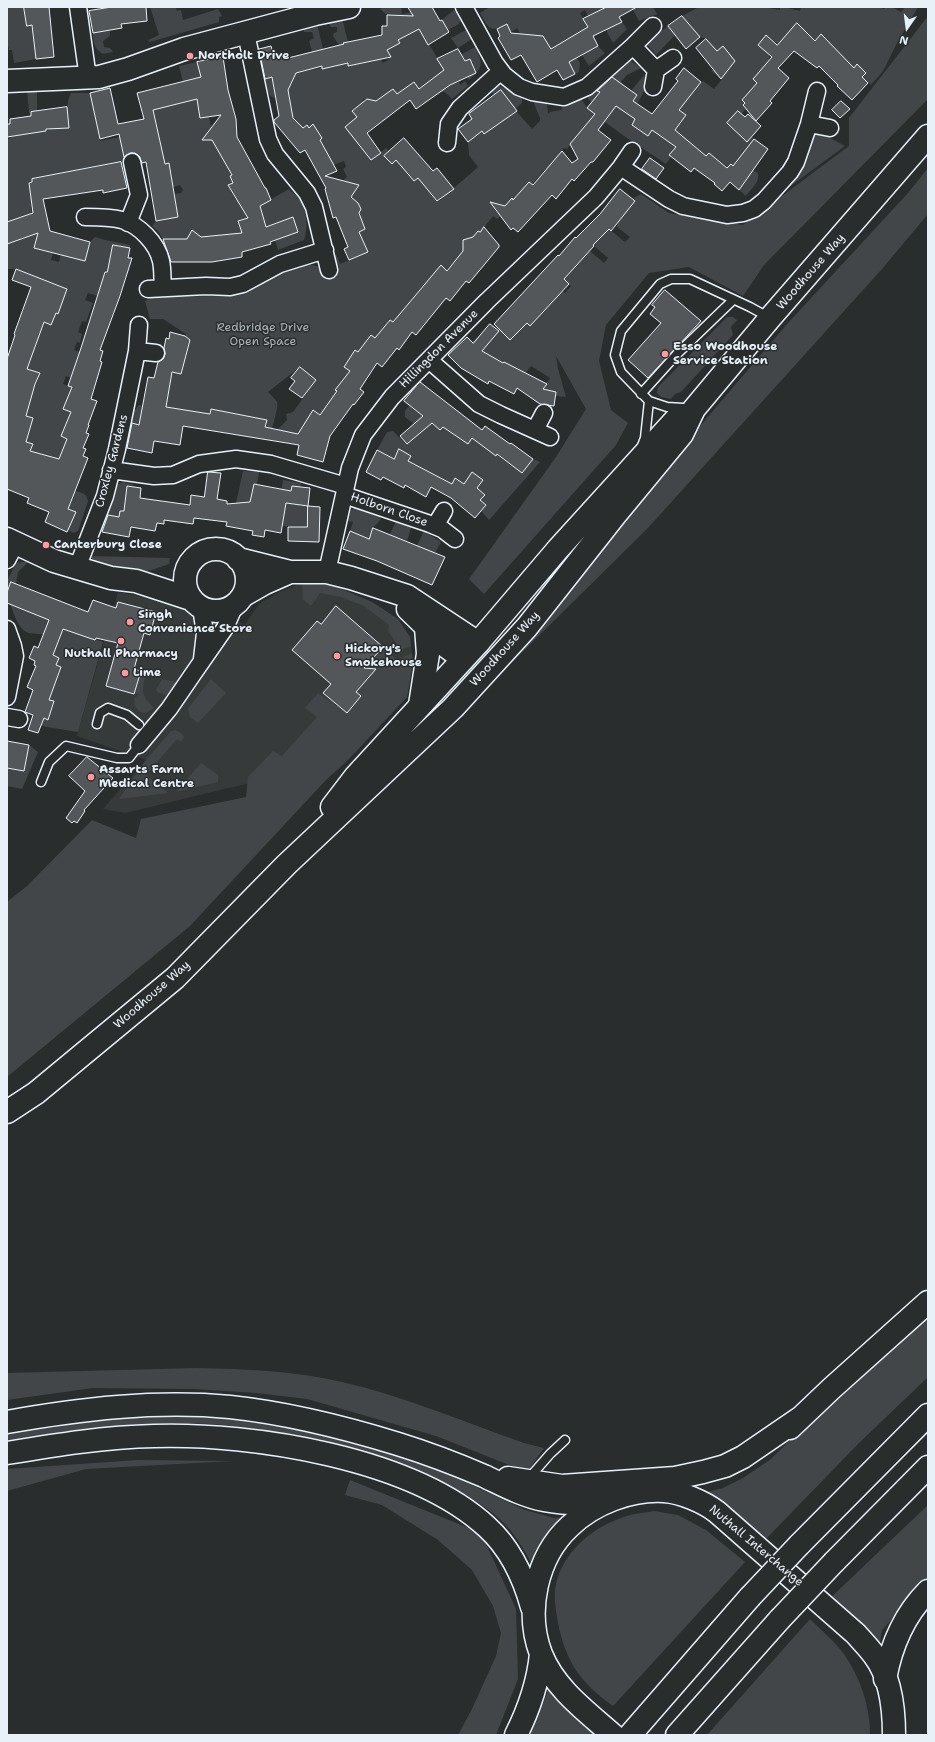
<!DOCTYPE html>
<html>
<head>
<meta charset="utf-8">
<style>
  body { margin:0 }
  #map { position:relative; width:935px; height:1742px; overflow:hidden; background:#2a2d2e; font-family:"Shantell Sans",sans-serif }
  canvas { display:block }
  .frame { position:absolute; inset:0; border:8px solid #e8f1f8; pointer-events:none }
  .north { position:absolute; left:887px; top:8px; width:40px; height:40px; -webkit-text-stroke:3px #2a2d2e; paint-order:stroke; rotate:194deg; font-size:11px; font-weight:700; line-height:16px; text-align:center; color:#e8f1f8 }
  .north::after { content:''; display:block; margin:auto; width:14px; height:18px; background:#e8f1f8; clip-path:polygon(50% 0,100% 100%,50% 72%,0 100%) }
</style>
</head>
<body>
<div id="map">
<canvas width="935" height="1742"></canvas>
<div class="frame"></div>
<div class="north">N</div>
</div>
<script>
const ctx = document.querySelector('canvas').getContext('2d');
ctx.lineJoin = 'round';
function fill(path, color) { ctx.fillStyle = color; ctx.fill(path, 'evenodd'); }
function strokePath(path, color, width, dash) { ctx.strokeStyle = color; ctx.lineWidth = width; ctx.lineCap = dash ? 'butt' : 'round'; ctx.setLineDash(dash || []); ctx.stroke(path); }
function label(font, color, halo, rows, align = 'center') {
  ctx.font = font + ' "Shantell Sans",sans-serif'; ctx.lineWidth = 3; ctx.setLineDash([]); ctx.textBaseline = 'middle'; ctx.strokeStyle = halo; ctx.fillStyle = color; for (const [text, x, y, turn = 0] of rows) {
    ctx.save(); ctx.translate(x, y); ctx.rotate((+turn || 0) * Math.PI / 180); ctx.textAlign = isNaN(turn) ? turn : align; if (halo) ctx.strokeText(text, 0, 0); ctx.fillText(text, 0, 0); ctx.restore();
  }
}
fill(new Path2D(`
  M302,583L332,585L372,602L398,619L410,637L413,663L407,697L349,759L125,813L103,809L146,760L77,736L118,592L183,604L245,624L259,604L279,592Z`), '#363a3b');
fill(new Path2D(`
  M7,7H24L27,25L35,24L36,59L14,63L12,50H9L7,42Z
  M150,7H176L177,11L181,10L183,20L218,9L222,16L219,17V22L150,42L148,40L159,35Z
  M384,7H401L402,14L411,12L441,65L450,84L458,81L461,85L465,81L468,86L452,99L445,92H441L431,80L419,90L414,82L397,94L393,89L373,104L370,99H363V108L360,105L352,110L357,117L362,149L371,160L386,148L392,155L388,158L390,162L392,163L396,160L414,181L417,178L421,180L438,202L478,167L469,155L468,142L482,131L484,134L516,111L532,129L540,121V118L533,101L547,104L548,114L550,112L561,110L563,107L581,99L586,106L598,116L592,102L589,100L588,96L595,89L626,111L637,96L631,91L644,75C650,95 634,100 632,117L635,119L632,125L648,136L652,130H666L686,115L679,109L701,82L703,81L714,89L722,79L711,71L714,70L717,51L706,39L700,37L682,16L699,7H762L780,10V7H783L800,11L801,7H879L884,9L886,7H892L901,12L905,7H918L897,43L883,71L871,85L862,77L866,73L857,65L854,68L823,48L828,40L821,34L815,40L797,24L778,44L766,35L758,45L769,55V61L755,77L758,81L742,100L746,104L743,107L746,109L736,119L733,116L727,123L747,141L752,137L754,139L740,157L751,169L758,173C760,182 751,189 746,196L739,190L748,178L731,164L728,167L709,153L707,156L705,155L683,138L672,152L673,154L666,164L624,136L605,122L599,130L595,127L586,125L567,149L564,148L559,154L564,158L551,173L546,168L532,184L529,182L514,199L512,198L505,206L500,205L496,207V211L501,216L497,219L493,216L482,230V234L478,231L471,240L469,238L464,240L463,245L467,248L446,270L441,266L429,290L423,285L393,322L389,320L375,338L371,335L358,352L355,350L344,367L350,371L336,390L337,392L321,415L313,410L322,437L287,443L289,432L277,430L287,420L286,414L293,412L316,380L300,367L268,392C271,395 275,399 277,402C279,406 271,433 268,440H263L267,420L211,409L210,414L187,410L185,422L148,427L131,423L134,411L139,405L143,406L170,381L173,372L184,357L186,358L190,340L185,336L186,334L163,319H150L145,301L154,297L228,296L246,293L282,271L306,264L317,266L322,273L338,271L339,267L334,255L336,254L340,264L368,252L359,232L365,229L363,223L356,226L361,209L356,201L351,202L349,193L356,188L355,184H346L344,179L347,177L343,169L346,167L344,161L326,168L313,144L322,137L313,125L309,128L307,125L302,128L287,110L292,109L289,97C269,100 269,98 265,79L276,76L288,85H291L293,80L289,65L296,63L299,73C315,68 331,67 348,63L349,66L374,61L375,49L383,63L388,60L390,56L387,50L399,43L398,40L399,15H387L380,9Z
  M490,7H607L588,16L585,10L580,13L588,27L564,41L574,59L577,58L580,63L579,72L575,74L566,57L553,63L549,45L545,40L536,45L527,38V34L521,35L517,28L511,32L507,24C489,33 489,29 480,13Z
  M640,7H653L657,14L639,21L633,10Z
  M455,9L461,19L459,24L448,30L442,20Z
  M928,16V99L764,265L743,296L689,267L649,273L606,325L599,361L611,410L628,423L616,445L484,594L469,579L556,457L586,409L556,356L558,369L566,397L556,396V392L543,389L550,378L531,366L525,374L481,351L472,342L483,332L492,339L500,330L510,340L527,323L530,326L552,303L555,284L565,293L571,286L564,279L570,273L566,269L571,261L577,265L590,251L604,263L608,258L593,245L609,229L625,242L630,237L617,227V224L635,201L632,199L641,194L669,213L743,225L849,146V118Z
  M342,18L348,42L339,45L333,36L334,33L337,32V27H331L327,21Z
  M622,22L627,29L613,43L607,32V29Z
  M317,24L323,49L312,51L309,41L314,38L312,32H304L303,27Z
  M668,26L675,35L656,55L644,41L656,32L659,33Z
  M110,30V36L103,41L104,47L110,48L113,52L103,54C94,49 93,42 93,33Z
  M466,30L472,39L458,48L451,38Z
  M598,46L605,53L589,66L582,55Z
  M475,47C483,63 484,67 469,80L467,77L476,73L470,59L465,61L462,54Z
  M631,61L641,68L627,75L620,83L612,77L626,62Z
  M197,62L201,77L199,109L200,118L209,117L212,132L206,135L208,140L237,137L217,148L230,172V176L233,183L228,186L236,200L242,198L261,205L289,189C293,193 298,197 301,201C307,211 308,229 304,240L278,250L275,240L298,231L292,217L266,227L265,223L253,217L239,221L242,233L216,236L183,243L182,239H163L158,231L152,226L156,221L178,217L174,194L181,193L183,190L180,185L173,187L169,163L165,164L143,119L142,111L188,101L179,66Z
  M496,85L500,86L522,96V103L515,109L501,90L494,95L490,90Z
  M37,89V112L29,113L27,90Z
  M71,93H90L100,141L120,137L125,161L32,179V182L29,183L32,199L31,214L8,222L7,140L12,136L46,131L50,129L69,128C68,116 65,104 71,93Z
  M816,134L828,137L845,146L781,193L807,140Z
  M928,168V214L882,269L647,529L424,749L788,323L908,193Z
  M13,230H38L34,248L53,253L51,260L59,262L61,254L85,261L90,242L95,237C106,241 118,242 130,245V248L113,245L108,271H105L98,296L88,293L85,300L93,303L86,322L82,321L78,332L82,334L80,343L77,342L74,350L80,352L72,378L66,376L63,384L78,390L63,409L71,412L61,436L67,439L61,488L74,493L75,491C83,493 86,493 88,501L78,531L73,533L68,530L75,512L55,503L7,438L30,429L33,418L26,416V381L36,384L40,373L27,369L44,322L52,311L58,313L67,289L16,269H7V244L17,241Z
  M727,317H733L737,320L731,327L733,335L681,392L675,394L671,399L661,397L657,393L658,387Z
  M409,406L440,430L443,427L468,444L472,438L522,473L533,459L540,462L489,520L481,511L486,505L480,500L485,495L477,488L483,480L473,473L464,484L455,478L452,484L420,467L407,463L411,456L399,449L394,459L377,450L387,432L393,431L406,444L416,436L409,428L414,424L405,417V411Z
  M243,471L259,472L257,485L254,484L251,498L279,503L283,480L301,483L300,487L292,486L290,504L308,506L307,527L282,526L284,517L236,503Z
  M123,482L135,485L127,486L129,513L120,511L119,517L105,514L103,524L101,523L113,487Z
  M356,507L375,510L381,519L373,528L369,539L350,531L353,522L347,521L351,510Z
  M397,519L407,522L411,528L407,541L403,539L398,551L385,545Z
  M424,531L441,542L435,553L411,558Z
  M90,556L170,558L169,564L152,570L137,573L97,565Z
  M29,561L18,572L16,584L11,582L7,593V581L16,563Z
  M302,583L332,585L372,602L398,619L410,637L411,646L401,650L388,631L389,625L364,606L341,597L320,593L311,606L303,600Z
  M10,604L58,620L51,636C43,633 37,635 29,633C18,630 14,613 10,604Z
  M63,629L103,642L78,732L41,726L43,718L48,720L54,702L49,700L61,667L56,665L59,658L53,655Z
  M383,647L397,660L412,653L413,663L407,697L346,762L326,780L190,926L7,1077V902L27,886L92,820L136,838L141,819L246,797L248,777L273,751L282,756L317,717L305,708L318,693L347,713L361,697L356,692L362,670Z
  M140,675L145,676C142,693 141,695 154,708L146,713L140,712L135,706L134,699L139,694H134Z
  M162,679L177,682L166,695L159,693L156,690Z
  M211,679L226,693L198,723L190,717L188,709Z
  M175,730L181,733L184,737L181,742L177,739L146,775L168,793L119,799L146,760L171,731Z
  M29,745L38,752L22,789L7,786V768L24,771Z
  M201,763L218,775V782L176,792Z
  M928,1318V1377L858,1444L763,1542L699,1494L723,1488L743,1478L771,1459L805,1425Z
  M197,1368C245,1369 295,1371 342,1382C404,1396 464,1422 524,1443L544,1448L527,1472L436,1436L307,1399L256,1393L194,1389L93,1388L7,1400V1373Z
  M214,1415L271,1422L378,1447L438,1469L525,1510L554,1518L572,1517L535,1571C526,1551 512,1529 495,1515C424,1456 278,1425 187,1423C126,1422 67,1431 7,1440V1432L111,1416Z
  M138,1460L233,1461L86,1469L7,1491V1469Z
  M350,1480L481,1533L516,1609L518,1679L496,1735H458L472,1709L496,1656L501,1633L493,1606L472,1570L438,1540L382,1505L345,1495Z
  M928,1505V1579L882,1630L879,1649L826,1602Z
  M654,1511L678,1515L706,1530L745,1562L613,1706C581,1683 566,1663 558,1623C556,1611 553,1596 556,1584C564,1550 594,1526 627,1516C635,1513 645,1513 654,1511Z
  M810,1619C821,1630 835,1642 844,1654C861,1679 870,1706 870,1735H707Z
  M550,1686L595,1730L591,1735H530Z`), '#424648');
const building = new Path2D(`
  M24,7H49L54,57L36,59L32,25L27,26Z
  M112,7H146L147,21L121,24L122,28L93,33L89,11Z
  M408,7H432L440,21L442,20L449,32L428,45L419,29L398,40L400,43L387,50L391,57L348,66V63L322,69V66L296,73L288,90L293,118L303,128L307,125L309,128L313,124L322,138L320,140L337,171L325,176L359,185L351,197L358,203L361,209L359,213L365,229L359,232L368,252L349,260L344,249L348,247L336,217L333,218L325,189L326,188L305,150L300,153L274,122V120L279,116L272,77L265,79L259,49L271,46L274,57L287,54L288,58L344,44L343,43L382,35V26H387V15L413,16Z
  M607,7H637L619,17L622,22L593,36L598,46L569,62L575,74L563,80L557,70L537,82L521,55L511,60L498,38L500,36L497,29L507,24L511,33L543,36L551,49L588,27L583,19Z
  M682,16L700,37L686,49L668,26Z
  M797,23L815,41L821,34L854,68L857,64L866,73L862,77L868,83L852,100L837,86L838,85L819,66L817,68L794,51L778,68L789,78L770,101L772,103L756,121L743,105L745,103L742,100L757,83L753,79L772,57L758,45L766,35L777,45Z
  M706,39L717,51L723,46L735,61L721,79L696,48Z
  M458,49L465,61L470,59L476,73L450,85L416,109L410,100L367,133L381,153L371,160L345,127L357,117L352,111L367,99L376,101L393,89L397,94L414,82L419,89L444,70L437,59Z
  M223,57L228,90L236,119L237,137L265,188H266L271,200L260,206L266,227L293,217L298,232L270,242L271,244L242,252V257L212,262H171L163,239H187L192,230L201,237L242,233L238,221L248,218L228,185L233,183L230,176L232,175L212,140H202L221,115L200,118L197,99L153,110L165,164L169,163L178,217L156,221L146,162L142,163L139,156L135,153H130L124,157L119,134L100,139L90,93L110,88L118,124L144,119L137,93L201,77L197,62Z
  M684,68L701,82L679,110L686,115L675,130L706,156L709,153L727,168L731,164L733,166L754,139L768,149L739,190L730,182L722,191L714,184L715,183L694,168L691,172L669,155L676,147L652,130L648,136L632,125L635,119L616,106L598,130L611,140L593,162H591L574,181L572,179L556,199L552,195L518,232L513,228L511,230L490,202L505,206L512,198L513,200L529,182L533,185L562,151L572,163L578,159L570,144L595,114L587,108L600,92L597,91L612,77L637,95L633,101L652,114L678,81L676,79Z
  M501,90L517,111L484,134L482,131L468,142L458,129L472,119L469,114Z
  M841,101L850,109L840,118L832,110Z
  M67,107L69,128L46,129V131L7,137V124H10V119L31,116V112Z
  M738,111L745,117L748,114L761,126L747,142L727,123Z
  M404,138L433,171L437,168L454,189L437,201L418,178L414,181L396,160L392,164L384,156Z
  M650,158L664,168L656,179L642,169Z
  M121,162L127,188L103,193V190L43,199L50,231L90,242L85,261L34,248L38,233L7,244V222L33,213L29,183L32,182V179Z
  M620,189L635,201L611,231L609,229L593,245L594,246L564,279L569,284L530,326L527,323L510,340L494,324L558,255L559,256L575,237L576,238L600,214Z
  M484,227L499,245V247L469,283L466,281L450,301L446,298L416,335L412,332L399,350L397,348L382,367L377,363L360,389L364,392L354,405L353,404L330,436L323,462L297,455L299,445L183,426L180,445L154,441L152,453L127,448L132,423L139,425L148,377L154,378L158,362L163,359L165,354L164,348L166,338L169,339L170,332L185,336L190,340L181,374L172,372L166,407L210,414L211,409L267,420L265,427L298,434L313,410L320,415L337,391L335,390L350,371L344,367L355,350L358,352L371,335L375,338L390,320L393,322L441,265L447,271L463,251V240L473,237L478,231L480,232Z
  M113,245L130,248L128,258H132L120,296L100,350L103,351L100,361L102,362L91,399L97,401L88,425H89L86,433L89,434L83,448L86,449L83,456L88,458L68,509L76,512L67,532L45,522L49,512L27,503L29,498L7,489V359L15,335L14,334L31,287L12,280L16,269L67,289L58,314L56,313L51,325L44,322L27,369L40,373L35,384L26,416L33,418L26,442L33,444L30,451L59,459L67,439L61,436L71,412L63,409L72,387L68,386L81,348L105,272H107Z
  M665,290L701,321L648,378L628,360L661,323L650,314L655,307L652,305Z
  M490,324L499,331L482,351L503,363L504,362L547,384L543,389L556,392L554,406L540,404L517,388L514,394L489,381L488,384L461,368L448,355L467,337L473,343Z
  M300,367L316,380L302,398L289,389L295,381L291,378Z
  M420,382L482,430L485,426L510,444L511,443L533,459L522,473L497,454L496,456L472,438L468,444L443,427L440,430L432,423L407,444L400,436L423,416L404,401Z
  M399,449L411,456L408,461L452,484L455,478L464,484L472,472L483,480L477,488L485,495L480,500L486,505L475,518L451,498L431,487L426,497L405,485L404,488L383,477L381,480L366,472L377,450L394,459Z
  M208,472L221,473L217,499L227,501V504L250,502L254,484L291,491L292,486L310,488L308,506L286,503L281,533L265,530L264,537L252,535L253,531L226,526L227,522L194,518L193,524L164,520V524L157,523L155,531L131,527L129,537L102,532L108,515L119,517L120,511H124L127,486L141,488L140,498L190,505L191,495L204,497Z
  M308,506L320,507L319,542L288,541V527H307Z
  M373,528L445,557L432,585L377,561L343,549L350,531L369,539Z
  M11,582L88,612L93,600L116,608L118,602L156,612L150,635L144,633L134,669L141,671L134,694L106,686L118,643L96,638L95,640L63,629L53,655L59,658L56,665L61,667L49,700L54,701L48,720L44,718L38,733L28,730L33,715L25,712L33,690L27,687L36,666L34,665L35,661L29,658L34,646L38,648L49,620L7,603V593Z
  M336,606L383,647L364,668L376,669L356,692L361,696L347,713L323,693L331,684L292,650L317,621L321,624Z
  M7,741L29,745L24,771L7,768Z
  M87,757L113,778L84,810L85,811L77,823L74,821L72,823L66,818L85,791L69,776Z`);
fill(building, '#535759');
strokePath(building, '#e8f1f8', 1);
const lane = new Path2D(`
  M641,394L677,354L733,300
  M683,408L667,407L649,401L621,372L615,355L621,331L660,284L671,279H690L750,307L770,318
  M642,446L645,438L649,401
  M97,724L100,713L108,708L127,715L139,725
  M41,782L49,762L66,746L117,758H129L139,745
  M529,1478L550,1454L565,1440`);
const street = new Path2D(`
  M78,7L88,78
  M464,7L495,63L504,75L519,87L532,92L564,97L587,87L633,46L653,26
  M246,33L268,139L275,154L307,193L314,207L329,270
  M633,46L656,70
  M653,87L656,70L673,58
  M809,124L830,128
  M447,143L449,124L460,108L501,71
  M621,167L669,199L683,206L727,215L743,213L754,209L764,201L790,172L796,162L809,124L817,91
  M85,217C97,217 110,217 122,220C139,225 157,243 161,261C163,270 162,279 163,288
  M128,223L139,195L132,162
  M148,289L206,286L230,287L243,284L280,264L325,250
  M137,351L156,353
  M429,360L479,404L501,415L550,437
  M535,430L544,413
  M111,470L154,476L173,475L199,464L236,459L271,464L346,486
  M344,495L430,524L442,529L455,539
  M435,526L444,511
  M7,560L16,543
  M77,568L105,496L117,449L137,351L139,325
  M327,572L350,468L363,435L392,397L487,301L596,197L621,167L632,151
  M201,608L205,633L202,659
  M7,629L13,646L15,656L7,697
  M7,717L19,719
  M139,745L169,709L193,674L225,628L235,605`);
const secondary = new Path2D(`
  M7,81L99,77L128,69L184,49L315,14L349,7
  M7,539L54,561L111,578L136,581L191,599
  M185 580a31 31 0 1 1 62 0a31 31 0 1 1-62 0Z
  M238,559L290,572H327L351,578L407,596L478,643
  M244,595L265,583L290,572
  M408,609L448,648L463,659
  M420,705L428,654L426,627`);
const primary = new Path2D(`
  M332,807L355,777L478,643L558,549L678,417
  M7,1112L36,1093L175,978L287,864L453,708L527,627L616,514L682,434L694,409L770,318L928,136`);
const highway = new Path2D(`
  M7,1422C80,1409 156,1400 230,1407C287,1413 343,1427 398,1444C427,1453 456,1464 484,1476C503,1485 523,1496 544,1500C563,1504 582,1504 602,1503
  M790,1428L832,1388L928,1302
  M7,1453C56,1445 105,1437 154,1436C253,1433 412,1458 487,1527C510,1548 524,1578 532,1607
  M508,1478L562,1486L675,1478L703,1472L725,1466L743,1457L800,1418
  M799,1545L928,1415
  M834,1562L928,1467
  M885,1679C891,1646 905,1614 928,1591
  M516,1735C529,1709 538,1684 541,1654
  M613,1735C586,1711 555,1689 541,1654C525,1612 536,1557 570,1526C594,1503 631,1489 664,1491C681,1492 704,1502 717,1512L856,1634C862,1641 869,1648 874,1655C891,1677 894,1708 894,1735
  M630,1735L750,1597
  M677,1735L780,1619`);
strokePath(lane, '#e8f1f8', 11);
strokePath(street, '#e8f1f8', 19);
strokePath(secondary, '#e8f1f8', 25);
strokePath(primary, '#e8f1f8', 25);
strokePath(highway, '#e8f1f8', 25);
strokePath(lane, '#2a2d2e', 8);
strokePath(street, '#2a2d2e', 16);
strokePath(secondary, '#2a2d2e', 22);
strokePath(primary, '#2a2d2e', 22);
strokePath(highway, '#2a2d2e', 22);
const highwayBridge = new Path2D(`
  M750,1597L799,1545
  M780,1619L834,1562`);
strokePath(highwayBridge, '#e8f1f8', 25, []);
strokePath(highwayBridge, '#2a2d2e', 22);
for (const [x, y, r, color] of [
  [190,56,4,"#ff9aa2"],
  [665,354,4,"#ff9aa2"],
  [46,545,4,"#ff9aa2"],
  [130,622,4,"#ff9aa2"],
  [121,641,4,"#ff9aa2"],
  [337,656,4,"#ff9aa2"],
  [125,673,4,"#ff9aa2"],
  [91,777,4,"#ff9aa2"]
]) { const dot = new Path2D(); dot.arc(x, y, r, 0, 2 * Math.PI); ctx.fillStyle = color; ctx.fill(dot); strokePath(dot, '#2a2d2e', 1.5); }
label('bold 12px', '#e8f1f8', '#2a2d2e', [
  ["Northolt Drive",198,56],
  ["Esso Woodhouse",673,347],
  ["Service Station",673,361],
  ["Canterbury Close",54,545],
  ["Singh",138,615],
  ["Convenience Store",138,629],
  ["Hickory's",345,649],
  ["Smokehouse",345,663],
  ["Nuthall Pharmacy",121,654,"center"],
  ["Lime",133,673],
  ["Assarts Farm",99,770],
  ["Medical Centre",99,784]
], 'left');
label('12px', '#e8f1f8', '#2a2d2e', [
  ["Woodhouse Way",811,272,-49],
  ["Hillingdon Avenue",439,349,-45],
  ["Croxley Gardens",112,461,-75],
  ["Holborn Close",389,510,19],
  ["Woodhouse Way",505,649,-48],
  ["Woodhouse Way",152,995,-41],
  ["Nuthall Interchange",756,1546,40]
]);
label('12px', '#aeb5ba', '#2a2d2e', [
  ["Redbridge Drive",263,328],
  ["Open Space",263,342]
]);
</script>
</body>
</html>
